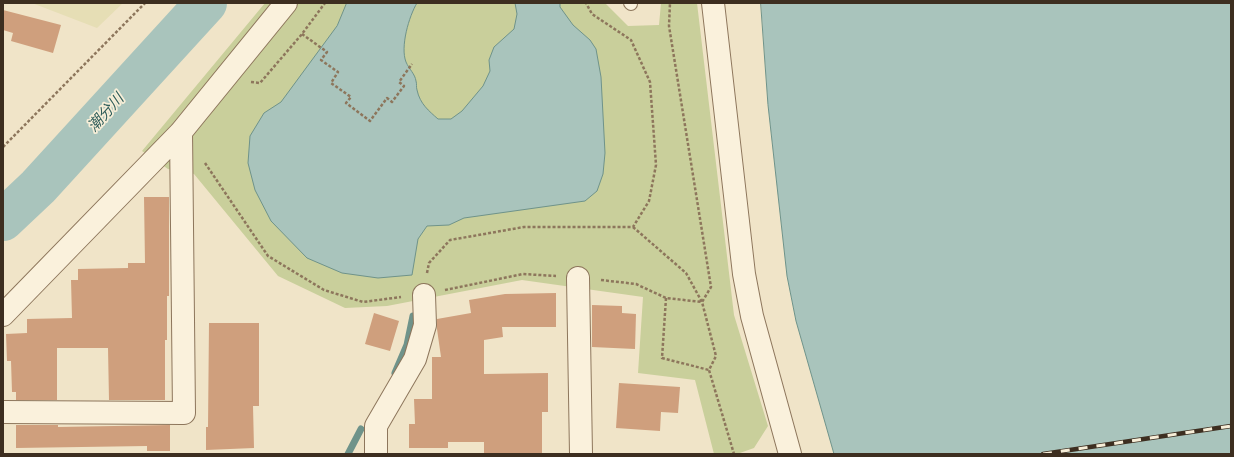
<!DOCTYPE html>
<html>
<head>
<meta charset="utf-8">
<style>
  body { margin:0 }
  #map { position:relative; width:1234px; height:457px; overflow:hidden; background:#f0e4c8; font-family:"IBM Plex Serif",serif }
  canvas { display:block }
  .frame { position:absolute; inset:0; border:4px solid #3d2e20; pointer-events:none }
</style>
</head>
<body>
<div id="map">
<canvas width="1234" height="457"></canvas>
<div class="frame"></div>
</div>
<script>
const ctx = document.querySelector('canvas').getContext('2d');
ctx.lineJoin = 'round';
function fill(path, color) { ctx.fillStyle = color; ctx.fill(path, 'evenodd'); }
function strokePath(path, color, width, dash) { ctx.strokeStyle = color; ctx.lineWidth = width; ctx.lineCap = dash ? 'butt' : 'round'; ctx.setLineDash(dash || []); ctx.stroke(path); }
function label(font, color, halo, rows, align = 'center') {
  ctx.font = font + ' "IBM Plex Serif","Noto Sans JP",serif'; ctx.lineWidth = 3.5; ctx.setLineDash([]); ctx.textBaseline = 'middle'; ctx.strokeStyle = halo; ctx.fillStyle = color; for (const [text, x, y, turn = 0] of rows) {
    ctx.save(); ctx.translate(x, y); ctx.rotate((+turn || 0) * Math.PI / 180); ctx.textAlign = isNaN(turn) ? turn : align; if (halo) ctx.strokeText(text, 0, 0); ctx.fillText(text, 0, 0); ctx.restore();
  }
}
fill(new Path2D(`
  M32,3H123L97,28Z`), '#e6deb5');
fill(new Path2D(`
  M265,3H605L628,26L659,25L661,3H697L734,315L768,426L754,448L737,454H714L695,380L638,373L643,297L522,280L387,306L345,308L278,276L194,174L168,169L142,151Z`), '#c9cf9b');
const water = new Path2D(`
  M347,3H417C409,16 400,47 406,62C409,69 415,74 416,81C417,84 416,87 417,90C420,104 429,111 438,119H451L462,111L483,86L490,71L489,60L494,47L514,29L517,14L515,3H560V7L573,25L590,40L596,49L601,77L605,153L603,174L597,191L585,201L464,218L449,225L427,226L418,239L412,275L378,278L342,273L307,258L271,221L255,190L248,163L250,136L264,113L281,102L337,26Z
  M761,3H1231V454H834L796,321L787,276L768,105Z`);
fill(water, '#a9c4bc');
strokePath(water, '#6f938a', 1);
strokePath(new Path2D(`
  M395,373L407,345L413,316
  M348,454L361,429`), '#6f938a', 7);
strokePath(new Path2D(`
  M3,220L38,187L206,3`), '#a9c4bc', 42);
fill(new Path2D(`
  M3,10L61,25L53,53L11,41L13,33L3,30Z
  M144,197H169V296H167V340H165V400H109L108,348H57V400H16V392H12L11,361H7L6,334L27,333V319L72,318L71,280H78V269L128,268V263H145Z
  M556,293V327H502L503,337L484,340V374L548,373V412H542V454H484V442H448V448H409V424H415L414,399H432V357H441L437,329V319L471,313L469,300L505,294Z
  M592,305L622,306V313L636,314L635,349L592,347Z
  M374,313L399,321L390,351L365,344Z
  M209,323H259V406H253L254,448L206,450V427H208Z
  M619,383L680,387L678,413L661,412L660,431L616,428Z
  M16,425H58V427L170,425V451H147V446L16,448Z`), '#cf9f7d');
const lane = new Path2D(`
  M630,3L631,4`);
const street = new Path2D(`
  M713,3L744,274L752,316L790,454
  M578,278L581,454
  M3,315L181,132L286,3
  M3,412L184,413L181,132
  M376,454V426L415,359L425,325L424,295`);
strokePath(lane, '#8d765c', 14);
strokePath(street, '#8d765c', 24);
strokePath(new Path2D(`
  M302,34L327,52L321,60L338,72L331,83L351,97L346,103L370,121L387,98L392,102L404,86L399,82L412,64
  M251,82L260,83L302,34L325,3
  M3,147L145,3
  M205,163L268,256L324,290L363,302L401,297
  M633,227L686,273L702,302L716,356L709,370L734,454
  M427,273L429,263L450,240L524,227H633L649,201L656,165L650,82L631,40L592,14L586,3
  M601,280L636,284L666,298L702,302L711,287L669,26L670,3
  M445,290L523,274L556,276
  M666,298L662,358L709,370`), '#8d765c', 2.5, [3, 2]);
strokePath(lane, '#faf1dc', 12);
strokePath(street, '#faf1dc', 22);
const rail = new Path2D(`
  M1043,454L1231,426`);
strokePath(rail, '#3d2e20', 4.5);
strokePath(rail, '#f7eed8', 3, [9]);
label('italic 15px', '#2f5d5a', '#f7eed8', [
  ["潮分川",106,113,-48]
]);
</script>
</body>
</html>
